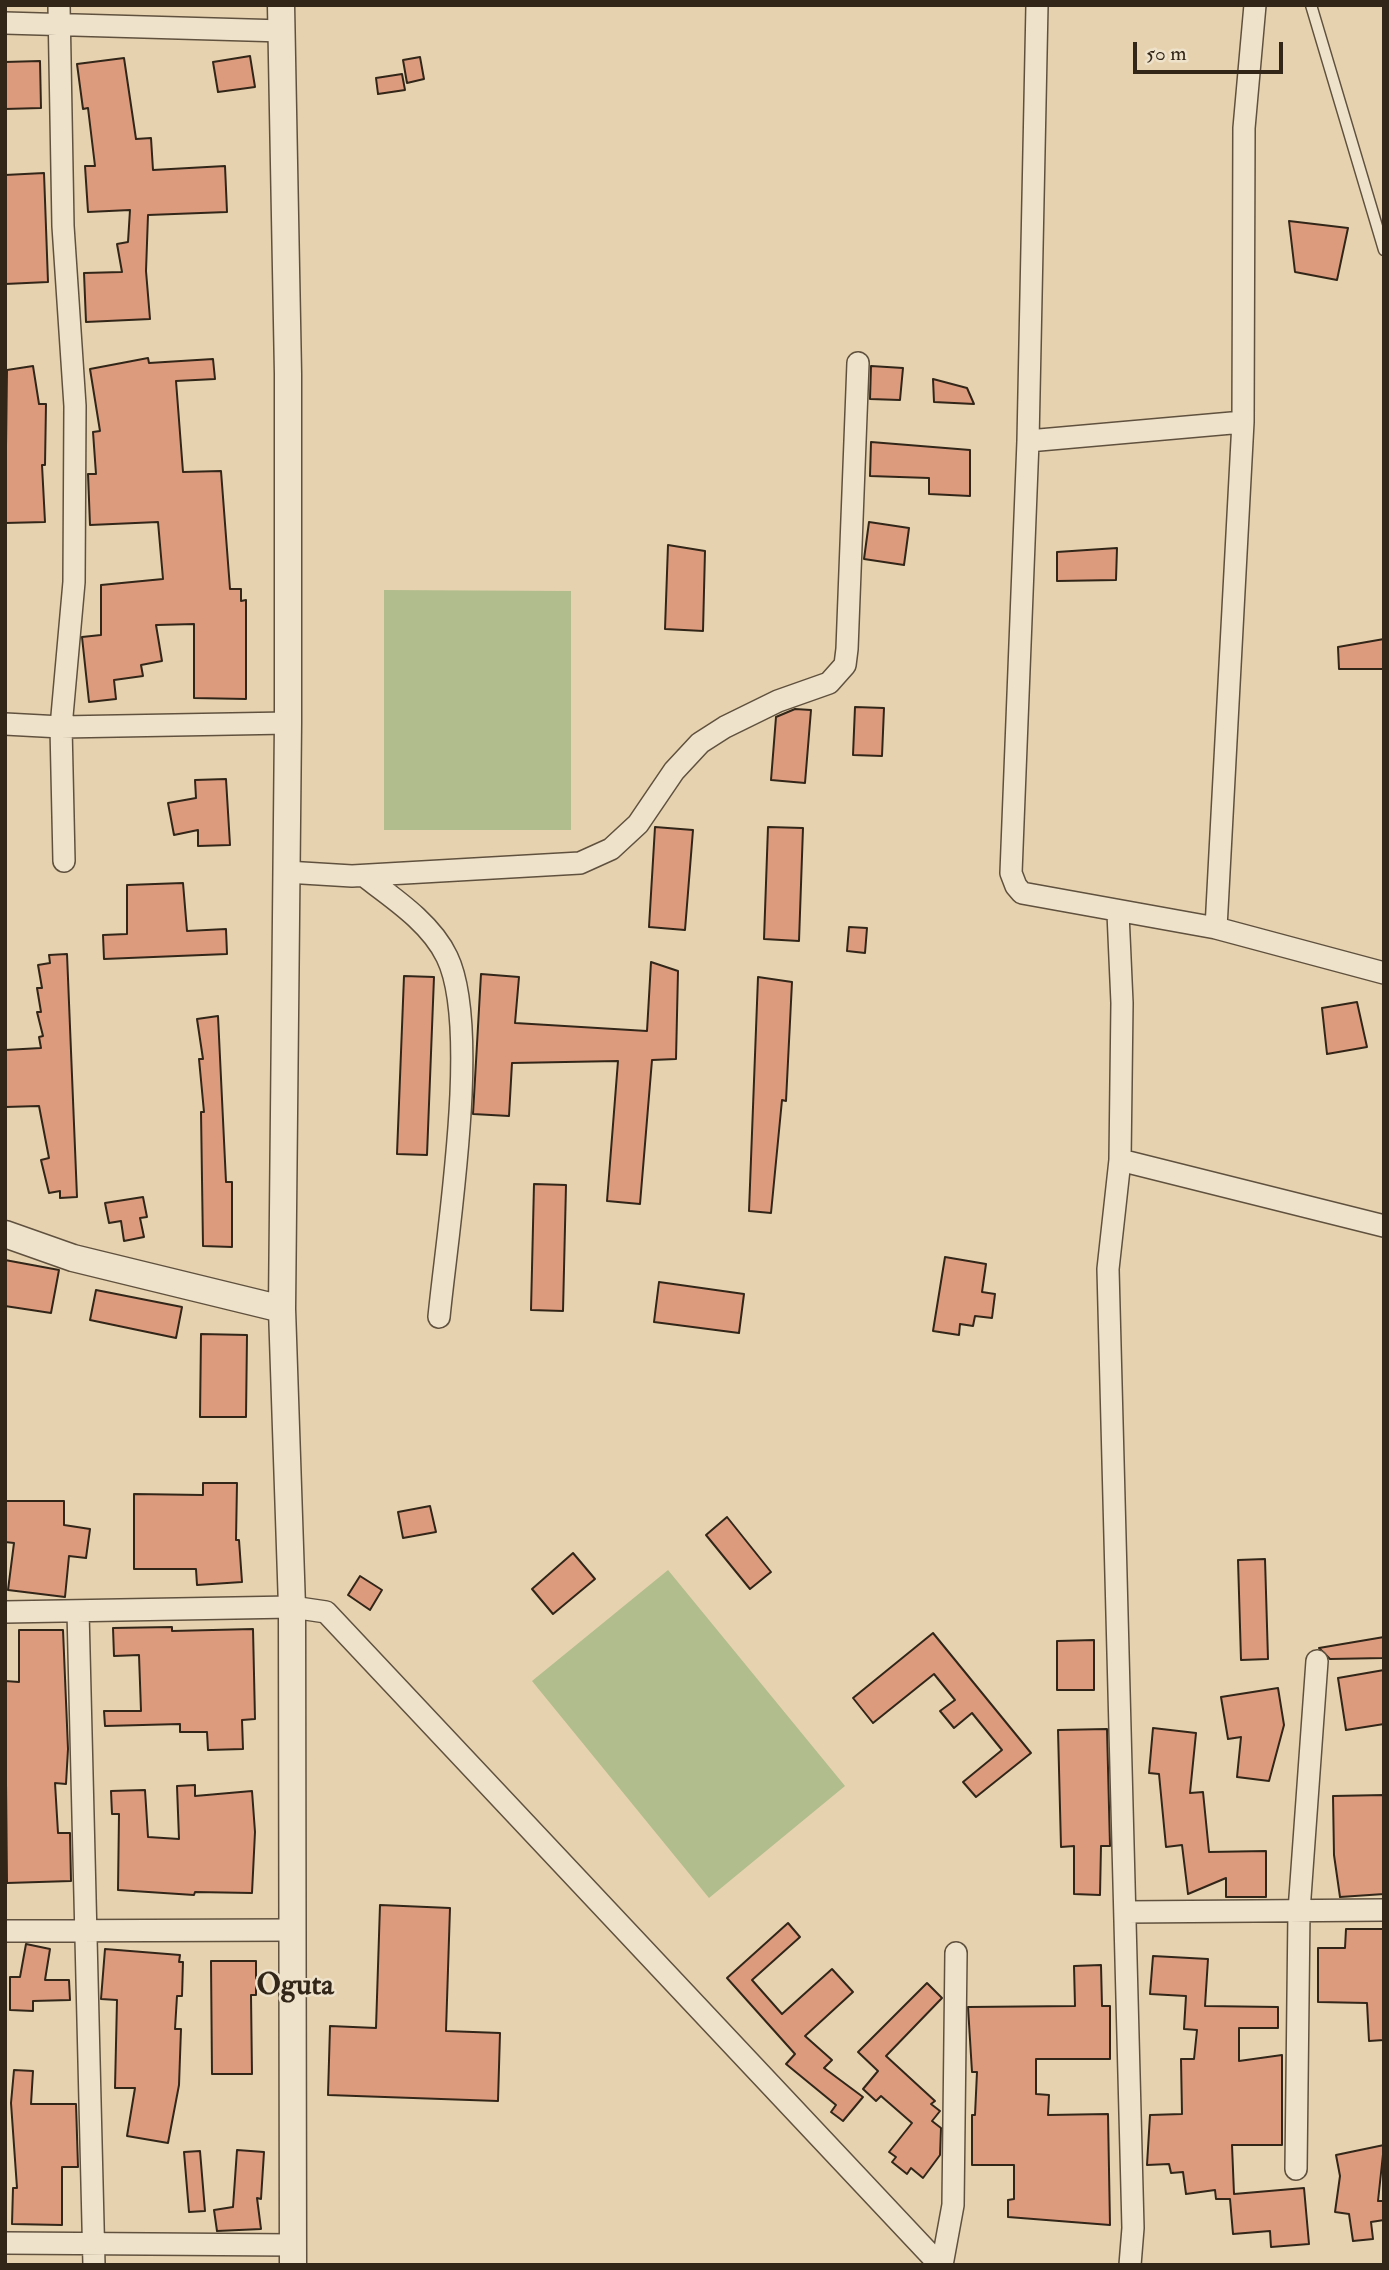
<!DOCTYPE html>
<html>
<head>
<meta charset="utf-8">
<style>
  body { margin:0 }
  #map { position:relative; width:1389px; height:2270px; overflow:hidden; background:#e6d2af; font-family:"IM FELL Double Pica",serif }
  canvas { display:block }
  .frame { position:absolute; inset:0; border:7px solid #322619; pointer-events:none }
  .scale { position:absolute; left:1133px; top:42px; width:150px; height:32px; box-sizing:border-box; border:4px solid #322619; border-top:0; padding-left:9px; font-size:21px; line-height:24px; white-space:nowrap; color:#322619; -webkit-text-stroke:5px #efe2cb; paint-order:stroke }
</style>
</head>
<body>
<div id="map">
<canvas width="1389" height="2270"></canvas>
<div class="frame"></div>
<div class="scale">50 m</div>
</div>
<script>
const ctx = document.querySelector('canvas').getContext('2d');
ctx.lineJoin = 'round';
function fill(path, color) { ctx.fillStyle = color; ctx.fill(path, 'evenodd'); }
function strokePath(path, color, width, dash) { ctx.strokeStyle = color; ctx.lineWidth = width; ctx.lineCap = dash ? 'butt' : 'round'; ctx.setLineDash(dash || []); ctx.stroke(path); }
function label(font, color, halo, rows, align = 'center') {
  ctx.font = font + ' "IM FELL Double Pica",serif'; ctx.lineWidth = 5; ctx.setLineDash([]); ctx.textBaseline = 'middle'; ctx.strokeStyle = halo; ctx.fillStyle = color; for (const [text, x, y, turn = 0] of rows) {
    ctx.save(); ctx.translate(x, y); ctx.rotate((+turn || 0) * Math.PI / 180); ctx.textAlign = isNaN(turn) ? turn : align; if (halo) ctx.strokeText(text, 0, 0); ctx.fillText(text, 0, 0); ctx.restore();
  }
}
fill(new Path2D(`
  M384,590L571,591V830H384Z
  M668,1570L845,1786L709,1898L532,1681Z`), '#b1bd8d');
const building = new Path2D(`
  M250,56L255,87L218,92L213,62Z
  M420,57L424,79L407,83L403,60Z
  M124,58L136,139L151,138L153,170L225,166L227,212L148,215L146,271L150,319L86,322L84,273L122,272L117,244L128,242L130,210L88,212L85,166H95L88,108L83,109L77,64Z
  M40,61L41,108L5,109V62Z
  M402,74L405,90L378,94L376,78Z
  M44,173L48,282L5,284V175Z
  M1289,221L1348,228L1337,280L1295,272Z
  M148,358L149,363L213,359L215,379L176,381L183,472L221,471L230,589H241V601L246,600V699L194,698V624L156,625L162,661L141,665L143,676L114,680L116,699L89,702L82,637L101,635V585L163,579L158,522L90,525L88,474H96L93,432L100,431L90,369Z
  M33,366L39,404H46L45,465H42L45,522L5,523L7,370Z
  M871,366L903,368L900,400L870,399Z
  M933,379L967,388L974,404L934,402Z
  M871,442L970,450V496L929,494V478L870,476Z
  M869,522L909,528L904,565L864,559Z
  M668,545L705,551L703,631L665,629Z
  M1117,548L1116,580L1057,581V552Z
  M1384,639V669H1339L1338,647Z
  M855,707L884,708L882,756L853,755Z
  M795,709L811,710L805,783L771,780L776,717Z
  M226,779L230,845L198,846V830L174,835L168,803L196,798L195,780Z
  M655,827L693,830L685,930L649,927Z
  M768,827L803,828L799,941L764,939Z
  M183,883L187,931L226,929L227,954L104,959L103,935L127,934V885Z
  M849,927L867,928L865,953L847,951Z
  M67,954L77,1197L60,1198V1191L49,1193L41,1160L49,1158L39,1106L5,1107V1050L41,1048L39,1037L43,1036L37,1012H41L37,988H42L38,965L50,963L49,955Z
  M651,962L678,971L676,1059L652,1060L640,1204L607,1201L618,1061L512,1063L509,1116L473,1114L481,974L519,977L515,1023L647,1031Z
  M404,976L434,977L427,1155L397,1154Z
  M758,977L792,982L786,1101L782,1100L771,1213L749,1211Z
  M1357,1002L1367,1047L1327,1054L1322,1008Z
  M218,1016L226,1182H232V1247L203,1246L201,1112H204L199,1059H203L197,1019Z
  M534,1184L566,1185L563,1311L531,1310Z
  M143,1197L147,1217L140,1218L144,1237L124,1241L121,1221L109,1223L105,1203Z
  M945,1257L986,1264L982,1292L995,1294L992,1318L975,1316L973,1326L960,1324L959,1335L933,1331Z
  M5,1260L59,1270L51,1313L5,1306Z
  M659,1282L744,1294L739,1333L654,1322Z
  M96,1290L182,1307L176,1338L90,1320Z
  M201,1334L247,1335L246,1417H200Z
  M203,1483H237L236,1540H239L242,1582L197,1585L196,1569H134V1494L203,1495Z
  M5,1501H64V1525L90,1529L86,1558L69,1556L65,1597L8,1590L14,1543L5,1542Z
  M430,1506L436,1532L403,1538L398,1512Z
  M727,1517L771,1572L750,1589L706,1535Z
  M573,1553L595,1579L553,1614L532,1589Z
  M1265,1559L1268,1659L1241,1660L1238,1560Z
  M360,1576L382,1590L370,1610L348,1595Z
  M172,1627V1631L253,1629L255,1719L242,1720L243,1749L208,1750L207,1732H180V1724L105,1726L104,1711H141L139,1655L114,1656L113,1628Z
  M19,1630H63L68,1749L66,1784L55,1783L58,1833H70L71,1881L7,1883L5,1681L19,1682Z
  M933,1633L1031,1753L976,1797L963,1782L1002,1750L972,1713L954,1728L940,1711L955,1700L934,1674L873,1723L853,1698Z
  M1384,1637V1658L1330,1659L1319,1648Z
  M1094,1640V1690H1057V1641Z
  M1384,1670V1724L1346,1730L1338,1678Z
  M1278,1688L1284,1725L1269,1781L1237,1777L1241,1737L1228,1739L1221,1697Z
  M1153,1728L1196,1733L1190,1793L1203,1792L1209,1852L1266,1851V1897H1226V1878L1188,1894L1182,1845L1166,1847L1159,1774L1149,1773Z
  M1107,1729L1110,1846H1101L1100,1895L1074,1894V1846L1061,1847L1058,1730Z
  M195,1785V1796L252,1791L255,1832L252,1893L195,1892L194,1895L118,1890L119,1814H112L111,1791L145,1790L148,1837L179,1839L177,1786Z
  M1384,1795V1894L1340,1897L1334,1855L1333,1796Z
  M380,1905L450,1908L446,2031L500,2033L498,2101L328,2095L330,2026L376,2028Z
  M788,1923L800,1937L752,1980L782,2014L832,1969L853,1992L805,2036L832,2060L824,2068L863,2097L843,2121L831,2112L836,2105L786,2064L795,2054L727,1978Z
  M1346,1929H1384V2040L1369,2041L1367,2003L1318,2002V1948H1345Z
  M26,1944L50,1949L45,1980H69L70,2000L33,2001V2011L10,2010V1977H20Z
  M105,1949L180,1955L179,1962H183L182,1996H177L175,2029H181L179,2085L168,2143L127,2136L135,2088H115L117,2000L101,1999Z
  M1153,1956L1208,1959L1205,2006L1278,2007V2028H1239V2061L1282,2055V2145H1232L1234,2194L1304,2188L1309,2244L1271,2247L1270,2231L1233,2234L1230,2199H1216L1215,2190L1186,2194L1183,2172L1171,2173L1169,2164L1147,2165L1150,2115L1182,2114L1181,2059H1194L1197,2030L1184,2029L1186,1996L1150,1994Z
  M211,1961H256V1995H251L252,2074H212Z
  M1101,1965L1102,2006H1110V2059H1036V2094L1049,2095L1048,2115L1108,2114L1110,2225L1008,2217V2200L1014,2199V2165H972V2115H975L977,2072H972L968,2007L1075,2006L1074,1966Z
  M927,1983L942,1998L886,2056L935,2101L931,2104L940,2111L932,2121L941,2128L940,2155L923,2178L911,2168L907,2174L892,2162L896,2157L889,2152L912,2123L881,2096L876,2101L863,2089L878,2071L858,2052Z
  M14,2070L33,2071L31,2104H76L78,2167H62V2225L12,2224L13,2188H17L11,2103Z
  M1384,2145L1378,2201H1384V2220L1371,2222L1373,2239L1353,2241L1349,2214L1335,2212L1340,2176L1336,2155Z
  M237,2150L264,2152L261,2199L257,2198L261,2229L217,2231L214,2210L233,2207Z
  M200,2151L205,2211L189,2212L184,2152Z`);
fill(building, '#dd9b7e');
strokePath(building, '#322619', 2);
const service = new Path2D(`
  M1311,5L1384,250`);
const minor = new Path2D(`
  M59,5L63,226L75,406L74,582L61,727L64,861
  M1037,5L1028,441L1011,873L1016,886L1022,893L1216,928
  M1255,5L1244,128L1243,422L1216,928L1384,973
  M5,23L283,31
  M1028,441L1243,422
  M5,724L61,727L288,723
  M286,872L352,876L580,863L611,849L638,824L674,771L700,743L725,727L778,701L829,683L845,665L847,649L858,363
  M364,876C393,898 431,923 447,957C481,1027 447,1234 439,1317
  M1118,913L1122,1003L1120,1160L1108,1269L1133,2228L1130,2265
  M1120,1160L1384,1226
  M78,1611L94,2265
  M5,1612L292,1607L326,1612L940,2265
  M1126,1912L1384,1910
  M5,1931L294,1930
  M1296,2169L1299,1911L1317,1661
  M5,2243L293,2245
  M942,2265L953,2205L956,1953`);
const tertiary = new Path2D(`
  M281,5L288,374V723L282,1309L292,1607L293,2265
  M5,1234L73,1258L282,1309`);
strokePath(service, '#5f513e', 13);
strokePath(minor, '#5f513e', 24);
strokePath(tertiary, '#5f513e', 29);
strokePath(service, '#efe2cb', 10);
strokePath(minor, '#efe2cb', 21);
strokePath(tertiary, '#efe2cb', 26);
label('bold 30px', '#322619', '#efe2cb', [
  ["Oguta",295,1988]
]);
</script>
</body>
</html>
